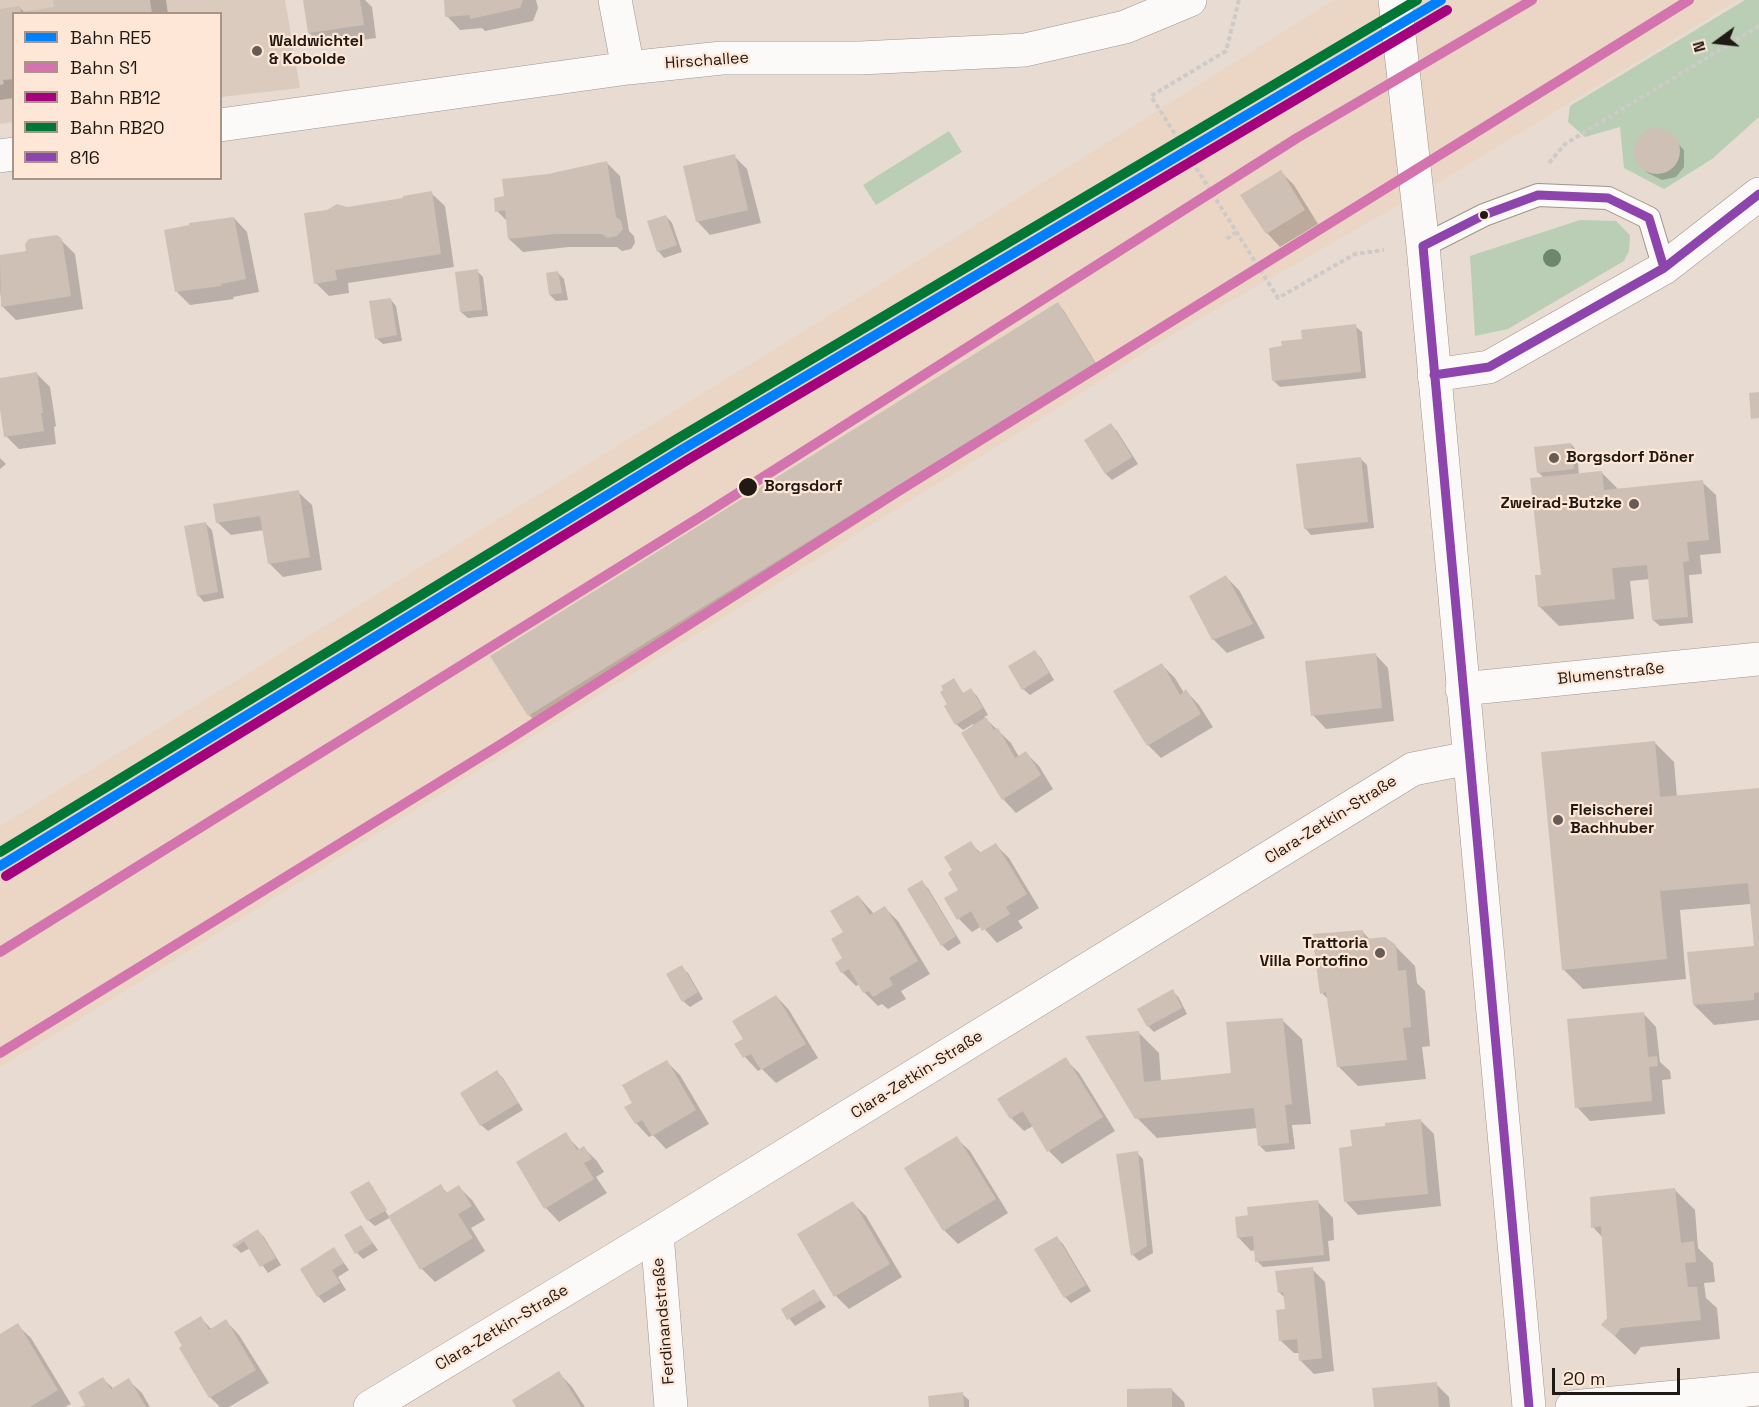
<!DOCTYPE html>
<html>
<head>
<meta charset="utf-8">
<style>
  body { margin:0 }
  #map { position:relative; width:1759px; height:1407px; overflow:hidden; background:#e8dbd2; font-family:"Space Grotesk",sans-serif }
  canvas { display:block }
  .legend { position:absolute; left:12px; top:12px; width:210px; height:168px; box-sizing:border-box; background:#fee7d6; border:2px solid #a69588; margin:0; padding:8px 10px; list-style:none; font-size:18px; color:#211914 }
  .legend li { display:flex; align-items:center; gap:12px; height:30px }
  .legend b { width:30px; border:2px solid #a69588 }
  .north { position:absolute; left:1687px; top:12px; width:60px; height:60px; -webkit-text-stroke:4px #fee7d6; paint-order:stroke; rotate:255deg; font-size:16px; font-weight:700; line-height:24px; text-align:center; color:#211914 }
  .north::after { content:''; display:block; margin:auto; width:21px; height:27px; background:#211914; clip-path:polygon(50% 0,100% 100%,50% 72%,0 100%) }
  .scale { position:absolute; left:1552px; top:1368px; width:128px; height:27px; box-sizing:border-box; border:3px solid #211914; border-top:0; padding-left:8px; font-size:18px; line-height:21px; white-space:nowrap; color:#211914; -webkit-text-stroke:4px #fee7d6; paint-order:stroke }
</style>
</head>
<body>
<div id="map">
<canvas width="1759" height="1407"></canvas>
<ul class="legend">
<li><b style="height:8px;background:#0080ff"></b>Bahn RE5</li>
<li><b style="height:8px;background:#d474ae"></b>Bahn S1</li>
<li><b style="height:8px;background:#a5027d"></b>Bahn RB12</li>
<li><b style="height:8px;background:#007734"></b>Bahn RB20</li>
<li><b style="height:8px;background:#8e44ad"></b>816</li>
</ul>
<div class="north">N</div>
<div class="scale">20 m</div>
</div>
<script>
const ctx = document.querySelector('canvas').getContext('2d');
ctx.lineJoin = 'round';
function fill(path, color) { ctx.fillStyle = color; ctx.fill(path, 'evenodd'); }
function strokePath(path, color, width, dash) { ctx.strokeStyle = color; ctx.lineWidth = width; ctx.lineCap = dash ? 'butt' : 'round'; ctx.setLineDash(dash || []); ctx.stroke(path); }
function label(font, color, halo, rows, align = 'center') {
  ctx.font = font + ' "Space Grotesk",sans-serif'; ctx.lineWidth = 4.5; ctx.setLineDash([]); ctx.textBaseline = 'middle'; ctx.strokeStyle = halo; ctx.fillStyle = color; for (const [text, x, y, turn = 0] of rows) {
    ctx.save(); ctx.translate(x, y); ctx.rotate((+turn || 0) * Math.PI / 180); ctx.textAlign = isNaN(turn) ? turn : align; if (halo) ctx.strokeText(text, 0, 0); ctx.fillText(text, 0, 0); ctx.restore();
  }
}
fill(new Path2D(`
  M1334,0H1738L1451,175L1168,337L1022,431L72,1024L0,1067V826L929,254Z`), '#ebd6c5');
fill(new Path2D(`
  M0,0H285L300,88L221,97L220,14H14L13,122L0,124Z`), '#dacbbe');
fill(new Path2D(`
  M1745,0H1759V117L1712,159L1664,189L1624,168L1620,127L1585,137L1568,122L1570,106Z
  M949,131L962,152L876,205L863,185Z
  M1580,220L1616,221L1630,235L1629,251L1624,261L1508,329L1475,336L1470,256Z`), '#b9ceb4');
fill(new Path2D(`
  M55,0H166L168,14H14V98L0,100V11L20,8L25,13L56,8Z
  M304,0H365L372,7L376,38L323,46L309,33Z
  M445,0H536L538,8L533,21L485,31L482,28L460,30L447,16Z
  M1650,130L1666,131L1684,150V167L1676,177L1662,180L1648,173L1641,166L1635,156L1636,143L1642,135Z
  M734,156L747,169L761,223L710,235L697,221Z
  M607,163L620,176L629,231L634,236L635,243L631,249L622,251L617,247H569L523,252L509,239L508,222L497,211L506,197L548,176Z
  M1281,172L1294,185L1318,224L1280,247L1267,233Z
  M431,193L445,206L454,267L348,283L349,293L329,296L316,283L347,209Z
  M666,216L672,223L682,252L664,258L658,251Z
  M234,218L247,232L259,292L233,297L234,299L190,305L177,292L190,226Z
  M61,240L75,254L83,309L16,320L2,306L0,291V256L28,252Z
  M477,271L483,277L488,316L468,318L461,312Z
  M558,273L564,279L568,300L556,301L550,295Z
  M390,299L396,306L402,341L383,344L376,338Z
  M1058,304L1064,311L1100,370L535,721L529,715Z
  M1355,326L1362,332L1366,378L1280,387L1274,381L1283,348Z
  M36,373L50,387L56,426L54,427L56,444L19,449L6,436L0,400V379Z
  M1111,425L1117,431L1138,464L1112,480L1106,474L1086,440Z
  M1571,444L1577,451L1579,475L1602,473L1619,490L1702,482L1716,495L1721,553L1700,555L1702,574L1689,575L1693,623L1660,626L1653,620L1650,579L1630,581L1634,619L1559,626L1539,606L1543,576L1544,478L1538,472Z
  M0,458L6,464L0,469Z
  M1361,459L1367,465L1374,528L1311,535L1305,528Z
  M298,492L312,505L322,570L283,577L269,563L264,530L231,535L217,522Z
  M206,524L212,530L224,598L204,602L198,595Z
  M1226,577L1239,590L1265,638L1227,653L1213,639Z
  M1035,652L1041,658L1054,680L1030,695L1023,689Z
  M1375,654L1388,668L1394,721L1326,729L1313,715Z
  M1161,664L1175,678L1184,693L1186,691L1199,705L1213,727L1161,758L1148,745Z
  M953,680L964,694L971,690L977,696L988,715L984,717L1011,743L1019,757L1026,753L1039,766L1053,789L1016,813L1003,799L963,733L974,726L973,724L963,730L956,724L949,704Z
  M1654,742L1674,762L1677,797L1759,790V1020L1714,1025L1694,1005L1755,948L1751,904L1680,910L1686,979L1583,989L1563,969Z
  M970,843L981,853L996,845L1009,858L1039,908L1018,921L1023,928L997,943L982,926L972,932L959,919L960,890Z
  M921,882L928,888L961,943L948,951L942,945Z
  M858,896L874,914L885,908L898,921L930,974L901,991L906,999L888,1009L882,1004L878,1006L865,993L859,984L856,986L842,972L845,933Z
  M1363,932L1370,940L1395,946L1415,966L1417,983L1425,991L1430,1046L1422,1047L1426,1079L1358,1086L1338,1066L1329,1000L1322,993Z
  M681,967L688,973L703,999L690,1007L683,1001Z
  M1173,991L1179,998L1187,1014L1154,1032L1148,1026Z
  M776,996L789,1010L818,1058L776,1083L762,1069L758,1071L745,1057L736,1044L745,1039Z
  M1643,1013L1656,1027L1660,1062L1670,1071L1671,1079L1662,1080L1665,1114L1590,1121L1577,1107Z
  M1282,1020L1302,1039L1311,1124L1292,1125L1295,1149L1266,1152L1260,1146L1258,1128L1157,1138L1137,1118L1139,1033L1159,1053L1161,1081L1233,1074Z
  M1065,1059L1079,1073L1115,1131L1062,1164L1049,1151L1033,1126L1024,1131L1011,1118Z
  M666,1061L680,1075L709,1124L666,1149L653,1135L649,1137L636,1123Z
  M497,1072L503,1078L523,1110L488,1131L481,1125Z
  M1421,1121L1434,1134L1441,1206L1358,1215L1345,1201L1354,1147L1386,1127Z
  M565,1134L580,1150L584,1148L597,1161L604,1172L596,1177L607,1193L559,1222L546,1208L519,1163Z
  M956,1138L970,1151L1008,1213L958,1244L944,1230L906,1168Z
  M1137,1153L1143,1159L1153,1253L1139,1261L1133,1255L1117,1155Z
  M369,1183L374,1188H372L389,1217L441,1186L448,1194L459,1187L472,1200L485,1220L471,1228L485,1251L435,1282L422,1269L391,1217L375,1226L368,1220Z
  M1675,1190L1695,1210L1698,1248L1713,1263L1715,1282L1704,1283L1706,1298L1717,1308L1720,1339L1641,1347L1635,1355L1603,1325L1609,1318L1603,1238L1593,1227Z
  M1318,1202L1333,1218L1334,1240L1328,1241L1330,1261L1263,1267L1257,1261L1256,1250L1251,1251L1238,1237Z
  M853,1203L866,1216L902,1277L849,1309L836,1296Z
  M361,1227L378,1250L363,1259L357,1253L346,1236Z
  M258,1231L264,1237L281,1265L268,1273L250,1248L241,1253L235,1247Z
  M1056,1237L1063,1244L1091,1291L1071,1303L1065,1297Z
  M334,1249L349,1270L338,1277L346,1290L324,1303L318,1296L302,1270Z
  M1312,1269L1325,1282L1334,1371L1314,1374L1300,1360L1299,1353H1294L1280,1340L1287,1311L1286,1299L1279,1292Z
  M814,1291L826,1307L795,1326L783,1310Z
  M201,1318L212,1330L226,1321L239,1335L269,1383L229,1407H220L210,1397Z
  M17,1325L31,1338L71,1404L65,1407H0V1335Z
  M559,1373L572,1387L585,1407H518Z
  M103,1379L114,1389L128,1380L142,1393L150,1407H84Z
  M1436,1384L1449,1397L1450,1407H1375Z
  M1171,1389L1184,1402L1185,1407H1129Z
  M962,1394L969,1400V1407H930Z`), '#0003');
fill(new Path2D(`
  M53,0H150L152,14H14V79L3,80L4,84L0,85V9L20,6L21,12L54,7Z
  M303,0H360L364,25L308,33Z
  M444,0H523L520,8L470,19V15L445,17Z
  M1634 151a23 23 0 1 1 46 0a23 23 0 1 1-46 0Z
  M735,154L748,210L696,222L683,166Z
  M607,161L616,217L621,221L623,229L617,236L607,238L602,234H555L508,239L505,210L495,212L494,198L504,196L502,179L548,174Z
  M1281,170L1305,210L1266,234L1240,195Z
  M432,191L441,254L335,270L337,280L314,284L304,213L327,210L337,204L347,207L403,198V196Z
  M666,215L677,245L657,252L647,221Z
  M234,217L246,279L221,284V286L175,292L164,230L189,225V223Z
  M57,235L62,239L71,296L1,307L0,255L26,251L25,244L29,239Z
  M478,269L482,310L460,312L455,272Z
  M558,271L562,293L549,295L546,273Z
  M391,298L397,335L375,339L369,301Z
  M1058,302L1095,363L528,716L490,656Z
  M1356,324L1361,372L1272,381L1269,348L1282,346L1281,341L1302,339L1301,330Z
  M37,372L43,413H41L44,431L4,437L0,410V378Z
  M1759,392V418L1751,419L1749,393Z
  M1111,423L1132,457L1105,474L1084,440Z
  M1571,443L1574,469L1537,473L1534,447Z
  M1361,457L1368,522L1304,529L1296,464Z
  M1602,471L1604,490L1703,480L1709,540L1687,542L1689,561L1683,562L1688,617L1652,620L1647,565L1612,568L1615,599L1538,607L1535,575H1541L1530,478Z
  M299,490L310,557L268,564L260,516L216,523L213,504Z
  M206,522L218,592L197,596L184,526Z
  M1226,575L1253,624L1212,640L1189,596Z
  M1035,650L1049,673L1022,690L1008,666Z
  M1376,653L1382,708L1311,716L1305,661Z
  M1162,663L1180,695L1186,689L1201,714L1147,746L1113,691Z
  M954,678L963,693L971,688L983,708L955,725L944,706L947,704L940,692L943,690L941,686Z
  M986,717L994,730L998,728L1015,758L1026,751L1041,775L1002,800L961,733Z
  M1655,741L1660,797L1759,788V992L1754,993V1000L1693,1005L1687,952L1754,946L1748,883L1660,891L1667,959L1562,970L1541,752Z
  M971,841L979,853L996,843L1027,894L1006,907L1010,914L982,931L971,911L957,920L944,898L958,890L948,873L952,870L944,857Z
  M922,880L956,936L941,946L907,889Z
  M858,895L870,915L885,906L918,961L889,978L893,985L873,997L869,991L863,993L849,969L841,973L835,963L842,958L831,939L843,932L830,911Z
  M1363,930L1364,939L1385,937L1396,945L1398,971L1406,970L1411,1027L1403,1028L1407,1060L1337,1067L1326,992L1320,994L1312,934Z
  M682,965L698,992L682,1002L666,974Z
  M1173,989L1182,1008L1147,1027L1137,1009Z
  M776,995L806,1044L761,1070L751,1054L743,1058L734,1044L743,1039L732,1021Z
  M1644,1012L1648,1057L1657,1056L1658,1066L1649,1067L1652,1101L1575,1108L1567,1019Z
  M1283,1018L1292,1104L1285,1105L1289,1143L1258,1146L1254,1108L1135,1119L1085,1036L1139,1031L1144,1082L1231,1073L1226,1022Z
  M1066,1057L1103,1117L1047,1152L1023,1111L1010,1119L997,1099Z
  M667,1060L696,1110L652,1136L642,1120L635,1124L624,1107L632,1103L622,1085Z
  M497,1070L518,1103L480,1126L460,1093Z
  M1421,1119L1428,1194L1344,1202L1339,1148L1352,1146L1350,1130L1385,1126V1123Z
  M566,1132L577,1150L584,1146L592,1159L584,1163L594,1179L544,1209L516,1162Z
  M957,1136L996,1199L943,1231L904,1168Z
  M1138,1151L1147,1246L1131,1256L1116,1154Z
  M369,1181L387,1210L367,1221L350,1192Z
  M441,1184L446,1193L459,1185L472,1206L458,1214L473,1238L420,1270L388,1216Z
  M1675,1188L1681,1243L1694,1241L1696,1262L1685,1263L1688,1287H1697L1701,1320L1621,1328L1615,1336L1601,1325L1607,1318L1601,1226L1591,1228L1590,1197Z
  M1318,1200L1324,1255L1255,1262L1253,1236L1237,1238L1235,1217L1248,1215L1247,1207Z
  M853,1201L890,1264L834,1297L797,1234Z
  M361,1225L373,1243L355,1254L344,1235Z
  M258,1229L276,1258L260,1267L244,1241L234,1248L232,1245Z
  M1057,1236L1086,1285L1064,1298L1034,1249Z
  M334,1247L344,1263L332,1270L340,1283L317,1297L300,1269Z
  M1313,1267L1322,1358L1299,1361L1297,1339L1279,1341L1276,1310L1285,1309L1283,1292L1278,1293L1275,1271Z
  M814,1289L821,1300L787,1320L781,1309Z
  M201,1316L209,1330L226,1319L256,1370L209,1398L179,1348L182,1346L174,1332Z
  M18,1323L58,1390L30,1407H0V1334Z
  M559,1371L581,1407H516L512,1400Z
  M103,1377L111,1389L129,1378L146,1407H81L85,1405L78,1392Z
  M1437,1382L1439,1407H1374L1372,1388Z
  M1172,1388V1407H1127V1389Z
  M963,1392L964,1407H929L928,1396Z`), '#cfc0b5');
const service = new Path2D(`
  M1423,246L1484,215L1538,195L1608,198L1649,218L1664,268`);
const minor = new Path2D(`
  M615,0L628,68
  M220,125L628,68L722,58H860L1025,50L1125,27L1190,0
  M0,156L14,154
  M1434,375L1489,367L1664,268L1759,194
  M1462,689L1759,659
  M657,1234L671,1407
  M370,1407L657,1234L1413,769L1469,758
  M1572,1407L1759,1389`);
const tertiary = new Path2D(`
  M1395,0L1423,246L1529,1407`);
strokePath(service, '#9e958e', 24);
strokePath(minor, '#9e958e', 34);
strokePath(tertiary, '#9e958e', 34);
strokePath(new Path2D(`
  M1239,0L1226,51L1151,96L1278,298L1355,254L1384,250
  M1549,163L1565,144L1759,26
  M1227,239L1236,232`), '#cecac7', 4, [4.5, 3]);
strokePath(service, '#fcfaf8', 22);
strokePath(minor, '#fcfaf8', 33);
strokePath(tertiary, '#fcfaf8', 33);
strokePath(new Path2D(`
  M1423,246L1529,1407
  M1423,246L1484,215L1538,195L1608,198L1649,218L1664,268
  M1434,375L1489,367L1664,268L1759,194`), '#8e44ad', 9);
strokePath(new Path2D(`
  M0,866L683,449L1441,0`), '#0080ff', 10);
strokePath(new Path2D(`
  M0,952L705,514L1297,138L1532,0
  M0,1053L503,743L897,492L1689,0`), '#d474ae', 10);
strokePath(new Path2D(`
  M6,876L689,459L1447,10`), '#a5027d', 10);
strokePath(new Path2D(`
  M0,852L677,439L1417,0`), '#007734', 10);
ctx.fillStyle = '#6c876e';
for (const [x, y] of [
  [1552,258]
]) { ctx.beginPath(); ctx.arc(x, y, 9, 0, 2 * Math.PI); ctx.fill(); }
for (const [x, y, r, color] of [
  [257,51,6,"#675d56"],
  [1484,215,5,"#211914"],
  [1554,458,6,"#675d56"],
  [748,487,10,"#211914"],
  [1634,504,6,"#675d56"],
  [1558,820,6,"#675d56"],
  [1380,953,6,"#675d56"]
]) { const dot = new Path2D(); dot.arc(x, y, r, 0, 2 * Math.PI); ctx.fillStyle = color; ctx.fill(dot); strokePath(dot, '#fee7d6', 2); }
label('bold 16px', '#211914', '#fee7d6', [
  ["Waldwichtel",269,42],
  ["& Kobolde",269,60],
  ["Borgsdorf Döner",1566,458],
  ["Zweirad-Butzke",1622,504,"right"],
  ["Fleischerei",1570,811],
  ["Bachhuber",1570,829],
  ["Trattoria",1368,944,"right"],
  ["Villa Portofino",1368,962,"right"]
], 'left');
label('16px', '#211914', '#fee7d6', [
  ["Hirschallee",707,61,-4],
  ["Blumenstraße",1611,674,-6],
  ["Clara-Zetkin-Straße",1331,820,-32],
  ["Clara-Zetkin-Straße",917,1075,-32],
  ["Ferdinandstraße",664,1321,-95],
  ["Clara-Zetkin-Straße",502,1328,-31]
]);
label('bold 16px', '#211914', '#fee7d6', [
  ["Borgsdorf",764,487]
], 'left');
</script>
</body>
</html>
